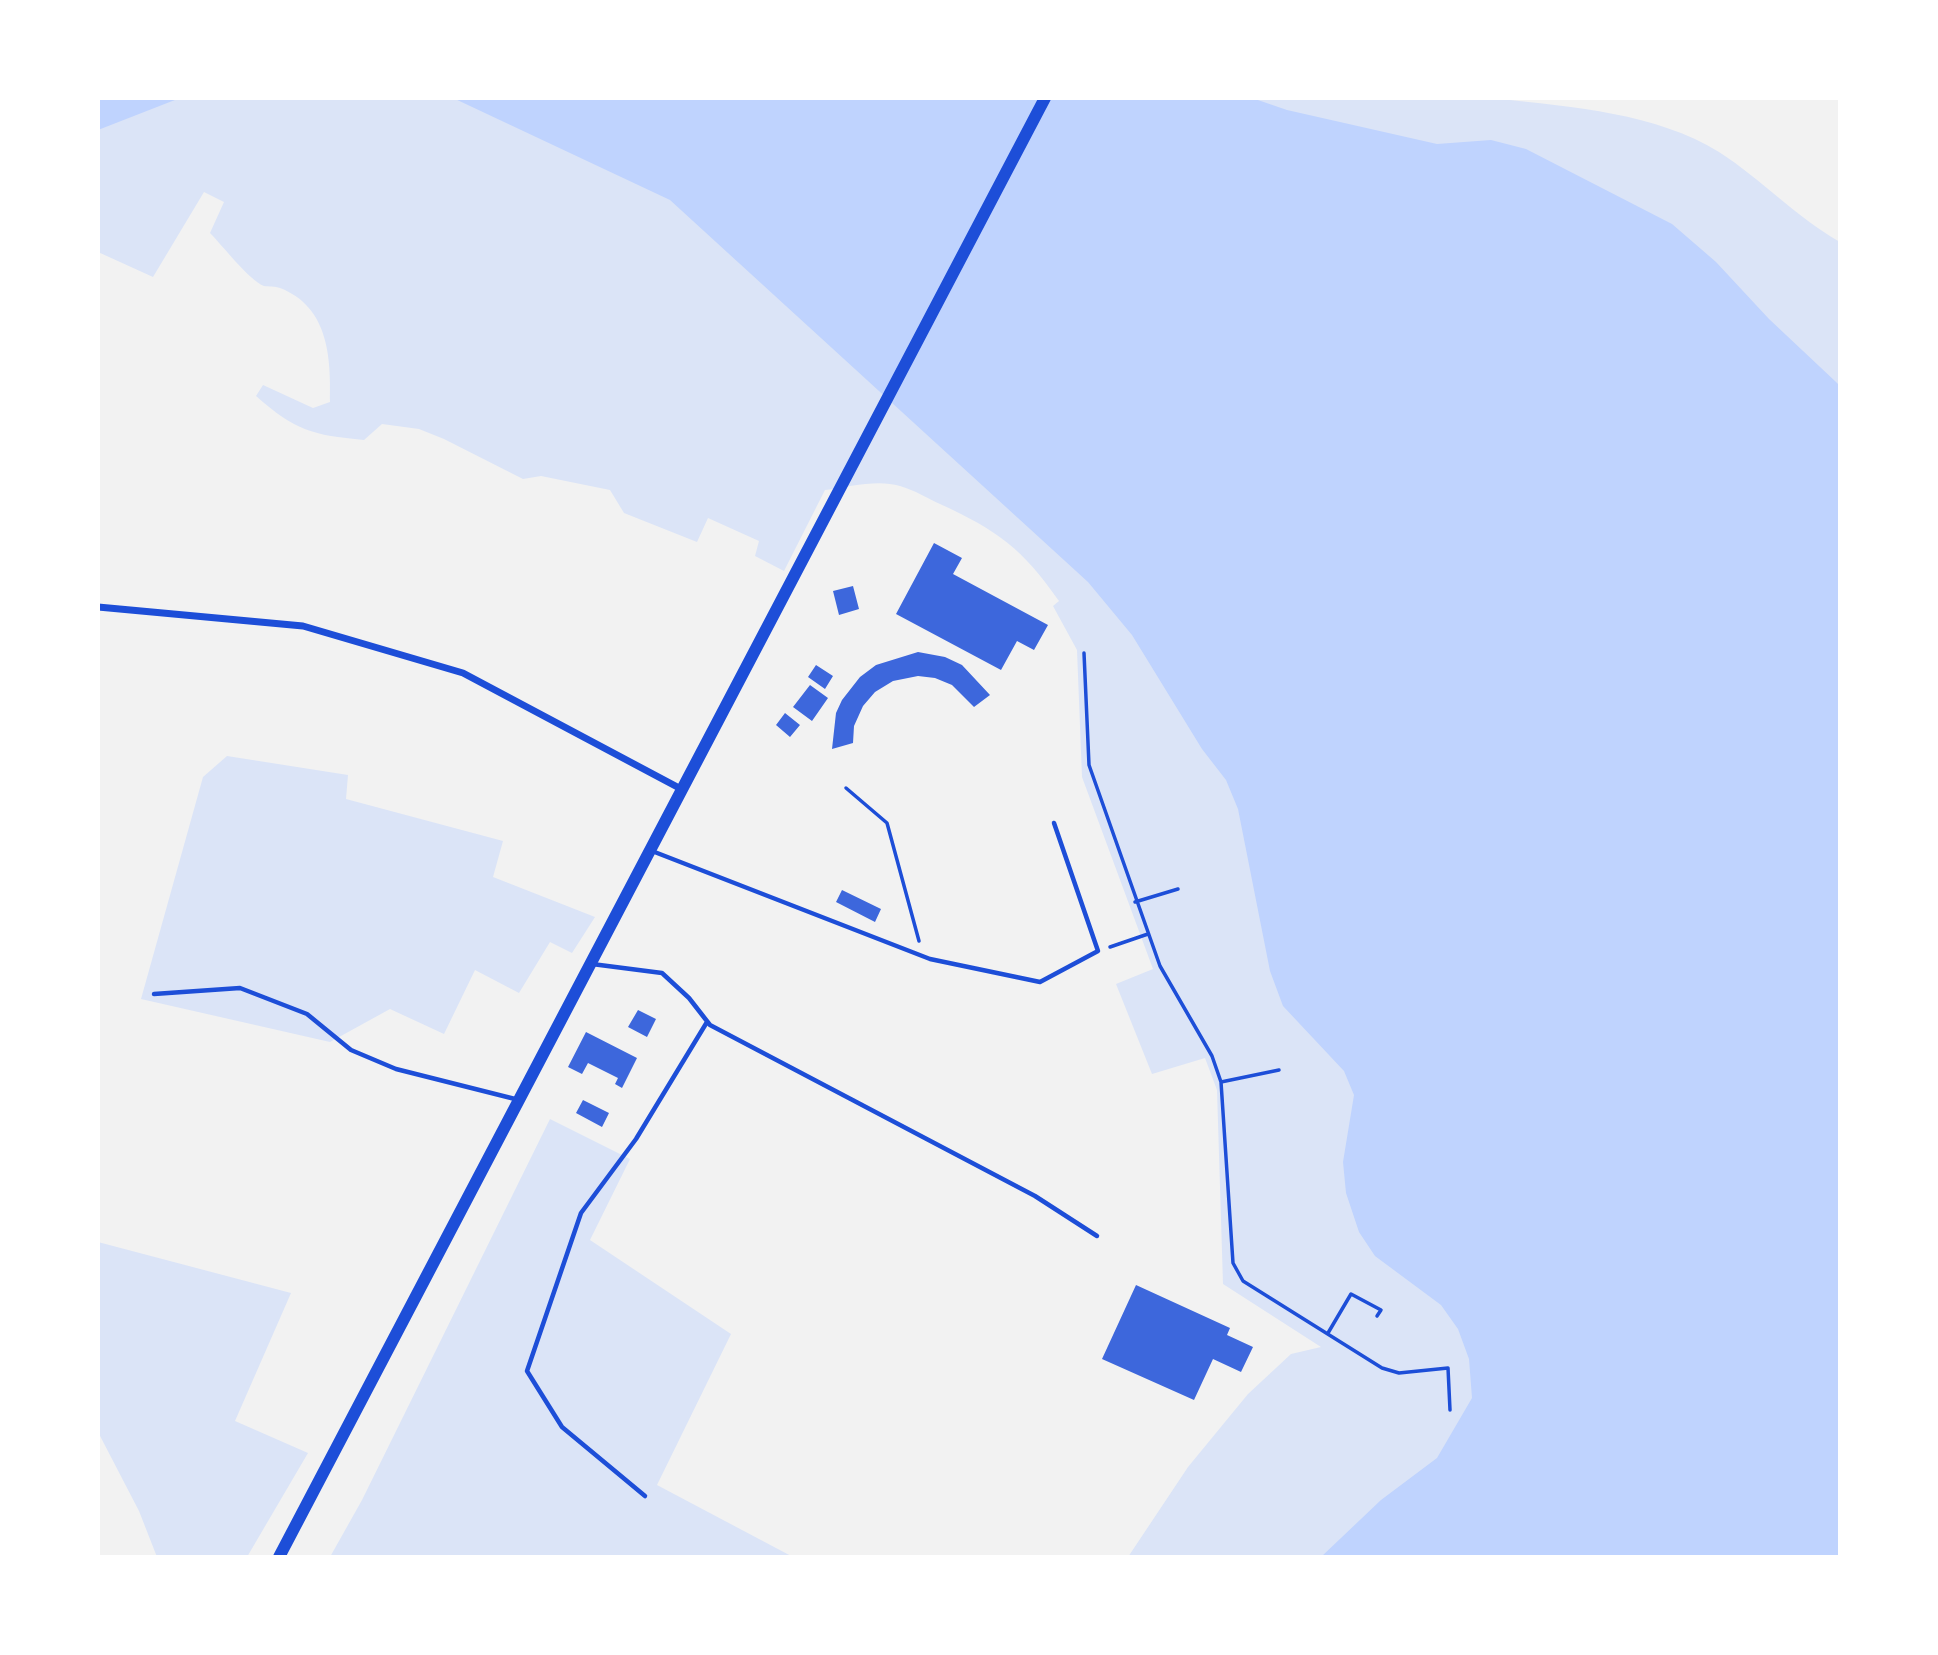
<!DOCTYPE html>
<html>
<head>
<meta charset="utf-8">
<style>
  body { margin:0 }
  #map { position:relative; width:1938px; height:1655px; overflow:hidden; background:#f2f2f2; font-family:"Titillium Web",sans-serif }
  canvas { display:block }
  .frame { position:absolute; inset:0; border:100px solid #fff; pointer-events:none }
</style>
</head>
<body>
<div id="map">
<canvas width="1938" height="1655"></canvas>
<div class="frame"></div>
</div>
<script>
const ctx = document.querySelector('canvas').getContext('2d');
ctx.lineJoin = 'round';
function fill(path, color) { ctx.fillStyle = color; ctx.fill(path, 'evenodd'); }
function strokePath(path, color, width, dash) { ctx.strokeStyle = color; ctx.lineWidth = width; ctx.lineCap = dash ? 'butt' : 'round'; ctx.setLineDash(dash || []); ctx.stroke(path); }
fill(new Path2D(`
  M98,98L1501,99C1573,107 1656,113 1719,152C1761,179 1796,217 1840,242V1557H1128L1188,1467L1248,1394L1291,1354L1321,1347L1223,1284L1217,1090L1205,1058L1152,1074L1116,984L1153,969L1082,777L1077,650L1053,606L1059,601C1023,549 997,530 940,504C927,498 914,490 900,486C877,479 849,487 825,490L784,571L755,556L759,541L708,518L697,542L624,513L610,490L541,476L523,479L444,439L419,429L382,424L364,440C312,435 296,431 256,396L263,385L313,408L330,402C331,358 329,307 280,288C275,286 269,287 264,286C250,281 222,245 210,233L224,202L204,192L153,277L98,252Z
  M227,756L348,775L346,799L503,841L493,877L595,917L572,953L550,942L519,993L475,970L444,1034L390,1009L330,1042L141,999L203,777Z
  M550,1119L630,1159L590,1240L731,1334L657,1485L793,1557H330L362,1500Z
  M98,1242L291,1293L235,1421L308,1453L247,1557H157L139,1511L98,1432Z`), '#dbe4f7');
fill(new Path2D(`
  M98,98H180L98,130Z
  M453,98H1252L1287,110L1437,144L1491,140L1526,149L1672,224L1716,262L1769,319L1836,382L1840,386V1557H1321L1381,1500L1437,1458L1472,1398L1469,1359L1458,1329L1441,1305L1375,1256L1359,1232L1346,1193L1343,1162L1354,1095L1344,1071L1283,1006L1270,971L1238,809L1226,780L1202,749L1132,635L1088,582L670,200Z`), '#bfd3fe');
fill(new Path2D(`
  M934,543L962,558L953,574L1048,625L1034,650L1017,641L1001,670L896,614Z
  M853,586L859,609L839,615L833,591Z
  M918,652L945,657L962,665L990,695L974,707L952,685L935,678L918,676L893,681L875,692L863,706L854,726L853,743L832,749L836,713L842,700L860,677L876,665Z
  M816,665L833,676L825,689L808,677Z
  M810,685L828,698L812,721L793,707Z
  M785,713L800,725L790,737L776,725Z
  M842,890L881,909L875,922L836,902Z
  M638,1010L656,1019L647,1037L628,1027Z
  M586,1032L637,1058L622,1088L615,1084L618,1078L588,1063L582,1074L568,1067Z
  M583,1100L609,1113L602,1127L576,1113Z
  M1136,1285L1230,1328L1227,1335L1253,1347L1241,1372L1213,1359L1194,1400L1102,1359Z`), '#3d67dc');
strokePath(new Path2D(`
  M1084,653L1089,765L1160,966L1212,1056L1221,1082L1233,1263L1243,1281L1382,1368L1399,1373L1448,1368L1450,1410
  M846,788L887,823L919,941
  M1135,902L1178,889
  M1110,947L1148,934
  M1221,1082L1279,1070
  M1328,1333L1351,1294L1381,1310L1377,1316`), '#1d4ed8', 3.5);
strokePath(new Path2D(`
  M652,851L930,959L1040,982L1098,951L1054,823
  M592,964L662,973L689,998L710,1025L1035,1196L1097,1236
  M154,994L240,988L307,1014L351,1050L396,1069L519,1100
  M645,1496L562,1427L527,1371L581,1213L636,1139L707,1022`), '#1d4ed8', 4.5);
strokePath(new Path2D(`
  M98,607L303,626L463,673L683,790`), '#1d4ed8', 7);
strokePath(new Path2D(`
  M279,1557L1045,98`), '#1d4ed8', 12);
</script>
</body>
</html>
